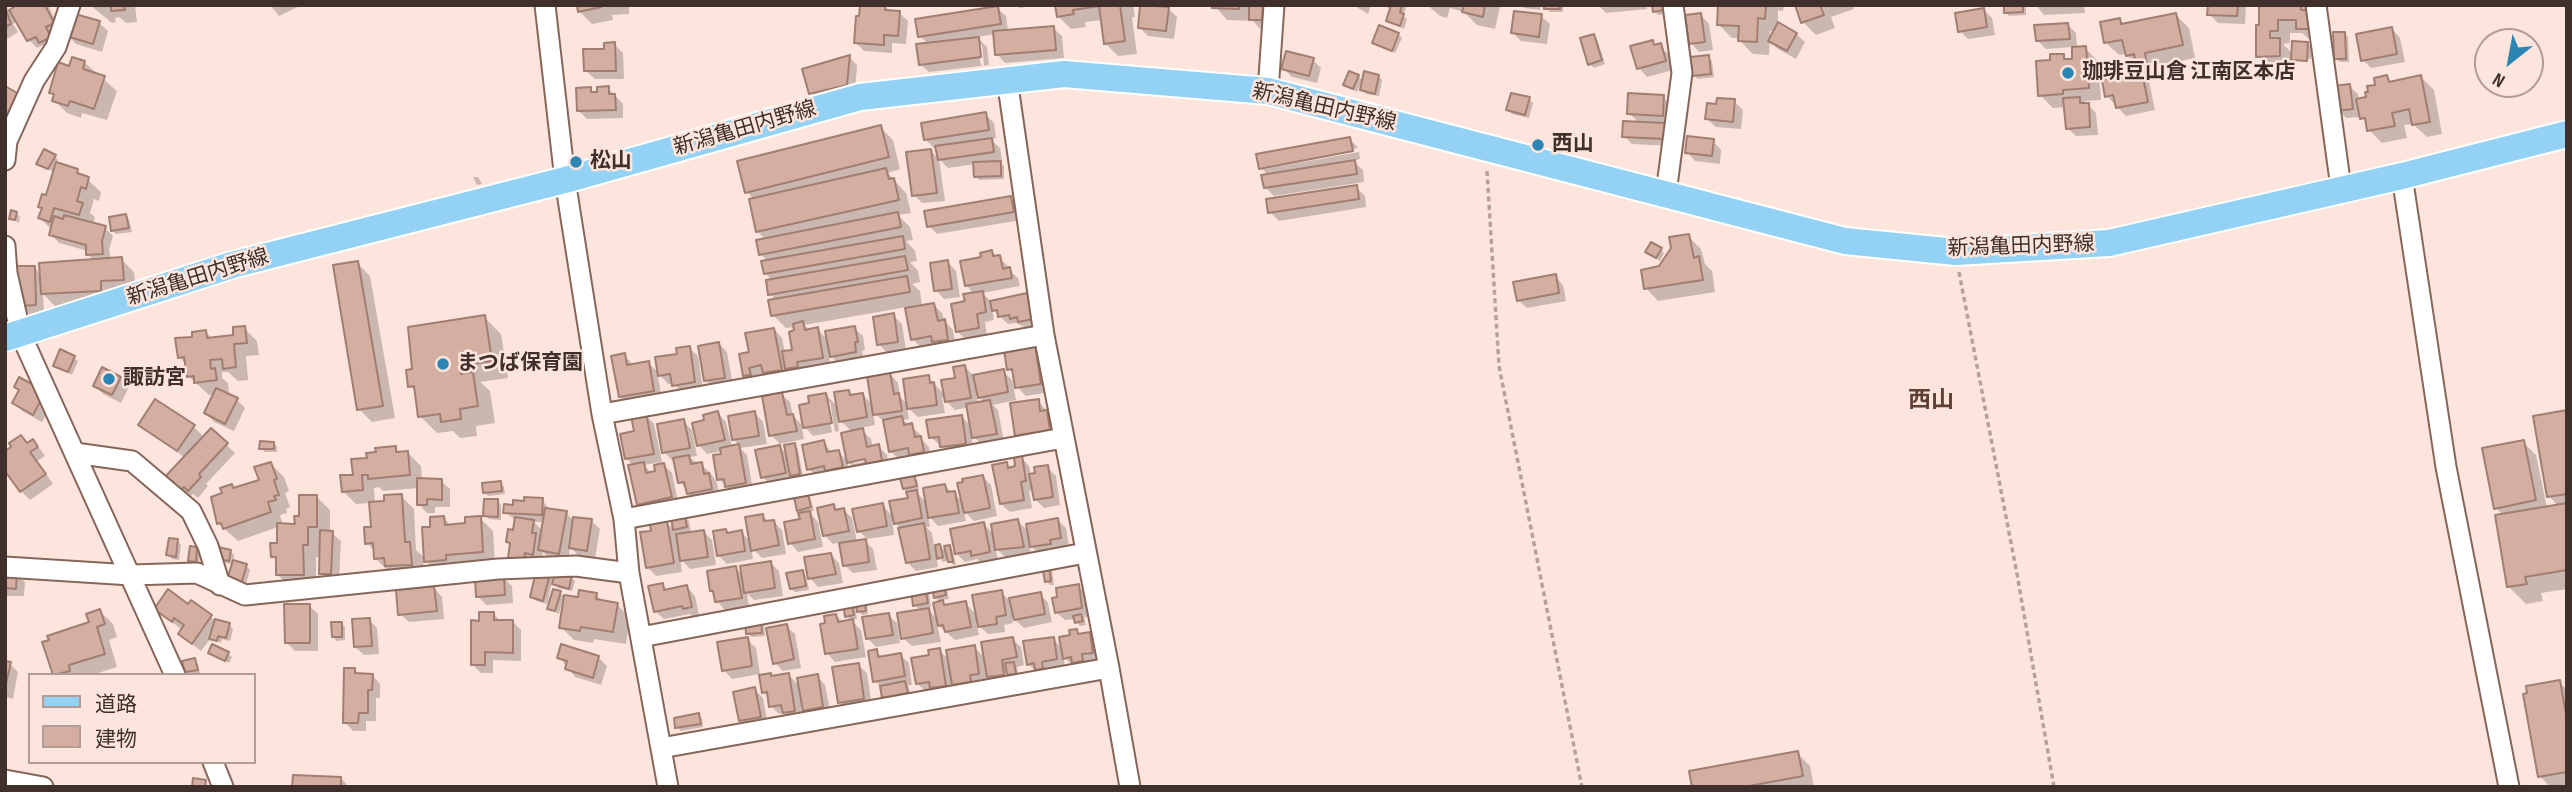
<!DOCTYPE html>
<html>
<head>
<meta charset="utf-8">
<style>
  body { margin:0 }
  #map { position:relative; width:2572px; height:792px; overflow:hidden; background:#fde5dd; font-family:"Sofia Sans Condensed","Noto Sans JP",sans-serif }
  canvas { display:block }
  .frame { position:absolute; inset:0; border:7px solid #3f302b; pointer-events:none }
  .legend { position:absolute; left:28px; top:673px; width:228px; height:91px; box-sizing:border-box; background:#fde5dd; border:2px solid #b19d96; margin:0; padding:9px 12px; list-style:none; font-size:21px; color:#3f302b }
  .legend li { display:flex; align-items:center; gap:14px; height:35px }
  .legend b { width:35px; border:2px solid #b19d96 }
  .north { position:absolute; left:2474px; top:28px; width:70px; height:70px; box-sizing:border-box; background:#fde5dd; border:2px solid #b19d96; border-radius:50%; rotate:211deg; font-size:19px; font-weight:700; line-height:28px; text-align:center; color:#3f302b }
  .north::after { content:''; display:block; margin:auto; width:24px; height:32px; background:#2c86b4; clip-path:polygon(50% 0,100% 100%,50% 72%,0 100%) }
</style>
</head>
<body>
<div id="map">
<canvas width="2572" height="792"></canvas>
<div class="frame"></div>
<ul class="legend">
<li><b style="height:9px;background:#93d2f4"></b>道路</li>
<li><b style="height:19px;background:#d4afa1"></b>建物</li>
</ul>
<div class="north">N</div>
</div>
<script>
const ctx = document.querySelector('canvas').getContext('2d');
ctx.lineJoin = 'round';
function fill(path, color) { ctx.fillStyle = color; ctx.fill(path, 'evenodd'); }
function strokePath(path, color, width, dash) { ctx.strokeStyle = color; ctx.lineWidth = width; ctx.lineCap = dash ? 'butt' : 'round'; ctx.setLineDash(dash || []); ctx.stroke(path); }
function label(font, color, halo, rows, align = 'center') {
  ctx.font = font + ' "Sofia Sans Condensed","Noto Sans JP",sans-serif'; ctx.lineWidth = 5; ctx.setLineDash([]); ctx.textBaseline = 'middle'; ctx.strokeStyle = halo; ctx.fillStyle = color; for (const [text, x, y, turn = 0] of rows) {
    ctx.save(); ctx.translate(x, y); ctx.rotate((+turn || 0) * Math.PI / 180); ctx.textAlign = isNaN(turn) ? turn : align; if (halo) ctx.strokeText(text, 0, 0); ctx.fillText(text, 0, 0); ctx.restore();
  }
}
fill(new Path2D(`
  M14,5H48L61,32L48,50L43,45L37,48L29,40L18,21L13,24L18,32L7,39L5,37V6L10,11L16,8Z
  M90,5H135L137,22L126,23L119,17L115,18L116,22L112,23Z
  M270,5H302L279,16Z
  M579,5H634V7H629V14L612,15L613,20L592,24L579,11Z
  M1018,5H1037L1020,8Z
  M1057,5H1133L1135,17H1132L1137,54L1118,56L1105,43L1102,20L1085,22L1086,27L1071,29L1058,16Z
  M1214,5H1276L1263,32L1253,21L1227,20Z
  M1295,5H1320V7H1296Z
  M1353,5H1371L1368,14Z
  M1381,5H1407L1403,16L1407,19L1404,29L1388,21L1391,9Z
  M1427,5H1498L1500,7L1495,29L1477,25L1464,12L1450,8L1447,18L1440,16Z
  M1521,5H1563V12H1550L1546,7L1540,6V10L1524,8Z
  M1598,5H1646L1647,9L1606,13Z
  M1654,5H1664L1667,14L1658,15L1654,11Z
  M1720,5H1784L1783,11L1778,10V24L1796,34L1805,42L1796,59L1778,49L1770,41L1775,31H1770L1769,55L1753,54L1740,41V38H1732L1719,25Z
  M1797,5H1853L1854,9L1831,17L1835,28L1816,35L1803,22Z
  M2005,5H2026V15L2009,16L2006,12Z
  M2036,5H2084L2085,13L2044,15Z
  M2210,5H2246L2245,24L2218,23L2209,14Z
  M2260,5H2313L2322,41H2311L2302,33H2290V43L2283,44L2293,54L2308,44L2311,47V59L2295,58V60L2292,58V69H2271L2258,56Z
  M885,6L891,12L899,13L908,21L906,44L892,43V53L864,51L856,43Z
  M997,8L1006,16L1008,31L1053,28L1062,36L1064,58L1005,63L997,54L995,34L977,37L987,47L989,65L929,72L920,64L928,44L920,36ZM978,45H982L984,66H981Z
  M1168,8L1177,17L1174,39L1148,36L1139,27Z
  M1984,10L1992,18L1995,35L1968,39L1960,31Z
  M1701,15L1709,24L1713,50L1699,52L1691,43Z
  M2176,15L2189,28L2195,58L2157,66L2159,79L2149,81L2155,110L2126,116L2107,96L2104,81L2144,73L2126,54L2119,55L2106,43L2119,20L2125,25Z
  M1541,16L1550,24L1547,44L1521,41L1513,33Z
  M99,23L108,31L102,52L76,44L68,35Z
  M2068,25L2076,33L2077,48H2085L2098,61L2101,100L2085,101L2096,113L2098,135L2076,136L2067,128L2066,107L2053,108L2040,95L2052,62L2063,55L2068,61L2074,60L2073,47L2046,49L2037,40Z
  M2392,29L2400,38L2405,62L2371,68L2363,60Z
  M2344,33L2348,37L2349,62H2340L2336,58Z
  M1398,34L1402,38L1395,53L1374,42Z
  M1594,36L1597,39L1605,64L1594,68L1590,64Z
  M1652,42L1669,54L1673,70L1647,77L1639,68Z
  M614,44L623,53L624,79H595L586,71Z
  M849,57L857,65L855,93L820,101L811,93Z
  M1708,57L1712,61L1714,77L1698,79L1694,75Z
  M1313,60L1321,68L1317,83L1292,77L1283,68Z
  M84,62L117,91L107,120L82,113L81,118L67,113L54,100L55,97L51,92L70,68Z
  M1358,76L1362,80L1357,92L1345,85Z
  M1378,76L1382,80L1379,96L1366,94L1362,90Z
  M2387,77L2392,83L2421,77L2434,90L2442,134L2427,137L2413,124L2404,125L2407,138L2382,143L2369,130L2368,124L2362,117L2346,118L2338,110L2349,86L2358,94L2359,100L2368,98Z
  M608,88L623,104V118L587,119L578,110L590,89L594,93Z
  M1663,97L1672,106L1671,124L1662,123L1673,134L1672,146L1632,144L1624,136L1640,124L1629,113Z
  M1529,99L1533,103L1529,118L1512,114L1508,110Z
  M1734,101L1743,110L1741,129L1716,127L1707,119L1718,106Z
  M985,114L994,123L996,138L990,139L1000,148L1002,160L998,161L1004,166V179L979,180L975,176V164L948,168L939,159L945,201L922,203L914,195L931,151L939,159L937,147L934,148L925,139Z
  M880,127L893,140L900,169L888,173L906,193L911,213L898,215L910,227L913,240L906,241L915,251L917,261L910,262L918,271L920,282L912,284L920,291L922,306L934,305L942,313L944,320L953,330L956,348H921L913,339L907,307L804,325L810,330L817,329L829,341L854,328L863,336L865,350L862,351L864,360L840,365L828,353L831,366L796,377L788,370L790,378L773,381L766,374L757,376L758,383L753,384L745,376L751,353L774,329L782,338L785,353L794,351L796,332L795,327L786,328L773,315L776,300L770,294L773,281L765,273L768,262L761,254L766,240L757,231L755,200L747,192Z
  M1350,139L1358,148L1265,166V169L1359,152L1360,159L1353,161L1363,170L1364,182L1274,196L1265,187L1263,176L1268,175L1261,168L1258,156Z
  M1713,141L1721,150L1720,164L1695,161L1687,152Z
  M55,156L58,160L56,164L77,170L101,192L99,201L94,199L90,213L95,217L93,224L105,228L113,236L109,250L111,260L121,259L134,272L136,292L113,303L56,307L43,294L44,313L29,314L21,305L34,267L41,275L94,261L88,254V251L59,243L51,234L52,230L40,218L43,209L40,206L47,197L55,173L38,163Z
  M473,177H478L482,184L477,185Z
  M1356,187L1365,196L1366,207L1279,221L1270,212Z
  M1010,198L1019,206L1021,220L937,234L929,226Z
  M16,213L20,217L19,223L11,218Z
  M126,216L129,220L132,232L116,234L113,231Z
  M1688,236L1701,249L1705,264L1712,271L1715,292L1658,301L1646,288Z
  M1661,249L1664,253L1660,261L1647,252Z
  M992,252L1008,266L1009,270L1018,278L1020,286L982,293L991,301L1027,295L1035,304L1040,327L1028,329L1016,323L1008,324L992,309L994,320L985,322L987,336L966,340L957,331L967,303L974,294L966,285L983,258Z
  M948,262L956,271L960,297L944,299L936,290Z
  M357,263L370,276L395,418L372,422L359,409Z
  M1555,276L1563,285L1566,301L1527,308L1518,300Z
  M893,315L902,324L906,350L887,353L879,344Z
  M484,317L501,334L508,378L480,382L490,391L495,423L476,426L477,436L460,438L453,431L437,433L420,416L416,392L410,386L413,371Z
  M244,328L257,341L259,355L246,356L248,380L238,381L228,372H222V378L228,383L229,393H223L237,400L245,408L234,431L214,422L206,413L215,394L209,395L188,376L187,365L179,357L194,338L206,332L213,339L235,337Z
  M719,344L727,352L733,386L714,389L706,380Z
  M1034,347L1043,356L1049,392L1026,396L1017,387L1015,375L1009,369Z
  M689,348L698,356L703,390L682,393L673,383L668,384L657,372L662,399L629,405L620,397L624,355L633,365L648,363L660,374Z
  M74,358L78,361L72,375L55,365Z
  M965,367L973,375L1003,371L1012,380L1016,400L993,405L998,410L1004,442L983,446L971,434L974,452L950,455L931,437L961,416L972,427L969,407L955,410L942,397L945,413L918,417L907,407L909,419L903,420L920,434L921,439L929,447L931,461L899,459L890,451L885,422L873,412L875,425L860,428L871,439L873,448L878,446L887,455L889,469L857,471L849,462L852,432L837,417L839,431L813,436L805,427L811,405L826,395L839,408L848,391L853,396L863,395L873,405L890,374L898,383L900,397L909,406L928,377L946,396ZM976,394L985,403L978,404ZM826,402H830L835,432H832ZM873,456L874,459L853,464V460Z
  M103,370L120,378L129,387L121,403L103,394L95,386Z
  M20,391H39L50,408L42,422L22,411L14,402Z
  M781,394L790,402L793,416L801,424L804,439L780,444L771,435Z
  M1038,401L1055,420L1058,438L1025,443L1016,435Z
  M2567,412V589L2541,593L2543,601L2526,604L2509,587L2503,515L2496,508L2523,442L2536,455L2547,508L2558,506L2549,496Z
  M718,413L726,422L732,447L740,446L733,439L755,413L763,422L767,444L740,448L747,455L753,491L735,494L727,487L719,479L722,451L707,454L699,445L707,422Z
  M646,415L654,424L662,462L644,465L652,474L664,465L672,473L679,506L647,512L638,504L634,466L626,458L636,433Z
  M683,421L692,430L697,456L689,457L710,472L717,483L720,498L697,502L680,482L676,460H672L664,452Z
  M140,424L194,427L204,437L211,430L235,453L206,484L208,486L198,498L193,494L186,501L164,480L185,458Z
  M21,437L29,444L33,442L41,450L45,456L37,461L53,484L30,500L21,491Z
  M823,442L832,453L838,452L847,460L850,476L817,477L809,469Z
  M274,443L277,447V452H265L261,448Z
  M794,445L798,449L803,477L771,485L763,477L780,447L788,455Z
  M395,448L400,453H408L421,466L422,480L441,481L450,489V507H435V513H427L419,504V488L383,491L379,487L374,488L375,503L386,502L401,496L414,509L416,550L426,559L432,528L444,518L451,526L467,525L480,518L493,531L495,564L439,574L423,558L424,577L388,571L375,558V551L367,543L372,528L371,503L356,504L343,491L369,459Z
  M1021,457L1029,466L1031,476L1047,467L1056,476L1060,505L1044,508L1035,499L1034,490L1029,491L1032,508L1010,512L1001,504L1007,464L1012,469L1018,468Z
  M271,464L284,477L289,491L285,493L290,507L286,509L287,513L280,515L283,525H296L317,497L330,510V532L341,541L339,582H329L320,573L321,557H316V587H290L277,574V561L272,556L278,545V527L238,541L219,524L224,494L232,486L235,490L261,481Z
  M913,476L917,480L919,490L915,491L927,503L945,486L963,502L982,476L991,485L997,516L974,521L964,511L966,521L938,526L928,515L930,527H926L932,533L934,547L940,546L948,554L950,547L953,551L956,565H953L949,560L943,562L936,554L938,567L916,571L907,562L900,528L892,519L894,535L867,539L859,531L882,505L894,517L910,499L904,488Z
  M500,483L504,487L505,494L488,496L484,492Z
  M808,496L811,500L814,511L809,512L818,522L823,547L798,552L790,543L802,520L803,514L798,510Z
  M542,500L551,511L566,513L574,521H591L600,529L595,558L579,556L570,547L568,562L549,558L543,552L541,562L518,566L510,557L511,546L507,541L515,532L516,521L505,512L514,507ZM534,522H545L543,531Z
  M497,501L501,505V520L489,519L485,516Z
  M833,506L838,511L844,510L852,518L857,542L865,541L873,549L877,570L853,573L844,565L841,542L833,544L824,535Z
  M762,516L769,522H774L782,530L786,554L762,558L751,547L753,559L727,564L719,556L726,531L729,534L741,532L752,543Z
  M685,518L689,521L691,533L703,531L712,540L716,565L690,569L680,558L682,572L656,576L648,568L653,532L667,523L675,531L673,520Z
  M1057,520L1066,528L1069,546L1040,555L1029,544L1031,555L1005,557L995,547L998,560L981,563L977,559L965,562L956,553L984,524L994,535L1018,521L1029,532Z
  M177,541L181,545L179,560L172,559L168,555Z
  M196,549L200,553L199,565L190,561Z
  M230,551L234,555L233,562L246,566L250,570L245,587L233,583L234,565L222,562L218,558Z
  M831,555L839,563L843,583L818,587L810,578Z
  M770,562L779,571L783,596L754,600L747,593L749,606L725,610L717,601L716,594L712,591L736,568L743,576Z
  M1049,566L1052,570L1054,585H1050L1046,581Z
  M802,572L806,576L809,590L795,592L791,589Z
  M5,573L16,574L25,582L24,596H5Z
  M549,576L555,582L571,577L575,581L572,591L558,588L552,582L547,604L536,601L532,597Z
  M503,578L512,586L513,603L486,605L478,596Z
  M663,585L668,591L687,587L695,596L699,615L693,617L690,614L664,619L655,611Z
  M944,586L947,590L949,599L941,600L947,606L965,603L977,615L1001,592L1009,600L1040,594L1048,603L1052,622L1024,628L1012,617L1013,623L1004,625L1005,632L988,634L976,623L979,635L955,640L937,624L941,642L912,646L903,638L921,611L915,605L925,589L929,593L931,607H926L938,620L941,603L935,597Z
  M1078,586L1087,595L1090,617H1084L1086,625L1080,626L1075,619L1065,620L1056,612Z
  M434,588L442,597L444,619L409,622L400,614Z
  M560,593L564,597L579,599L596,595L604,602L617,605L630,617L626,644L594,639L593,643L574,640L561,627L566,597H563L559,614L549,609Z
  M857,600L867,603L868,614L862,615L855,607L857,619L851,620L861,630L866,657L835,662L827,653L836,615L843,623L852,621L847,616L851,603L858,610Z
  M191,603L216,621L229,625L233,629L230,641L222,639L221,643L211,638L201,651L180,634L182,630L156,609L189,606Z
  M309,606L318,614V651H295L286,642Z
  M100,611L113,624L117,637L109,640L117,667L92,675H55L44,644L91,623Z
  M494,614L501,622H513L521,630V661L493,660V673H481L472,664L481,622Z
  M888,615L897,623L900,643L876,647L867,638Z
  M369,620L377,628L379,654L364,655L355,647Z
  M760,620L764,624L765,636L752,637L748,634Z
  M341,623L345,627V640L337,641L333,637Z
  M786,626L795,634L801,668L783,671L775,663Z
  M1077,631L1081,635L1089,634L1098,642L1101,661L1073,666L1063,656L1065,667L1037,672L1028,664L1053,639L1063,649Z
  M747,639L756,648L760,674L732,679L724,670Z
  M1012,639L1021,647L1024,665L1017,667L1019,677L997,685L986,674L987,682L962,692L952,682L954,694L926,692L917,683L931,656L939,650L949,660L974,647L985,658ZM1013,672V675L993,678V675Z
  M876,651L883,658L900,655L909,663L912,685H908L911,697L888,701L884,697L882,689L875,681Z
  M210,653L228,654L232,657L229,663Z
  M559,657H598L607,666L601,685L575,677Z
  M194,660L198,664L200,673L190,675L187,672Z
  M5,663L10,664L18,672L13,699L5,697Z
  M858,665L867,673L872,707L848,711L840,702Z
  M355,670L360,675H372L380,684V698H376V721H366V731H353L345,722Z
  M770,675L773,678L789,675L800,687L817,676L825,685L831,715L813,718L801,706L803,719L793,721L785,713L779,714L771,706L770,698L763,692Z
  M2559,682L2567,690V787H2550L2540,776Z
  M754,689L763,698L768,725L749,729L741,720Z
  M698,715L702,719L703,727L681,731L677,727Z
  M1797,753L1810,766L1814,787H1694Z
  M341,778L349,787H294Z`), '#0003');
const building = new Path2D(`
  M13,5H45L54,23L46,27L51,37L39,43L36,37L27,41L9,10L14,7Z
  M111,5H124L125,10L111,11Z
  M577,5H600L601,7L578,12Z
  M860,5H885V10L900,11L898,36L884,35V45L854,43L856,16H859Z
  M1055,5H1120L1125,41L1104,44L1099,6L1073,10L1074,14L1057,17Z
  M1140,5L1169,7L1166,31L1138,28Z
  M1212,5H1239V9L1212,8Z
  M1249,5H1263L1262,20H1249Z
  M1391,5H1402L1400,12L1404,14L1400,26L1386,21Z
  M1464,5H1485L1483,17L1462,12Z
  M1544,5H1560V9H1544Z
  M1652,5H1663L1664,10L1653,12Z
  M1718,5H1766L1765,19L1758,18L1757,42L1738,41L1739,26L1717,25Z
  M1795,5H1820L1824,15L1801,23Z
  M2004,5H2023V12L2004,13Z
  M2208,5H2238L2237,16L2207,15Z
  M2259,5H2301V10H2310V29H2296V20H2278V31H2270V38H2280V56L2256,57V25H2259Z
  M998,6L1001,24L918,37L915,19Z
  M5,7L11,24L5,27Z
  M1984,8L1987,27L1958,32L1955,13Z
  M1514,11L1542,14L1539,37L1511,33Z
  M1701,13L1705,42L1689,44L1685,15Z
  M2176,13L2183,45L2145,53L2147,66L2137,68L2134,54L2126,56L2122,40L2104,43L2100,22L2120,18L2121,24Z
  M75,14L100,21L93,44L66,36Z
  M1778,22L1797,33L1787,51L1768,41Z
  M2068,23L2070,39L2036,41L2034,25Z
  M1379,25L1399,33L1392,51L1372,43Z
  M1054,26L1056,50L995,55L993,31Z
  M2392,27L2397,54L2361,61L2356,34Z
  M2333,32H2345L2346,59H2334Z
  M1594,34L1602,60L1588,65L1580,38Z
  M979,37L981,57L919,65L916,44Z
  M1653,40L1654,45L1661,43L1666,61L1637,69L1630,46Z
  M2292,41L2308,42L2307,61L2291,60Z
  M615,42L616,71H584L583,49H604V43Z
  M2086,46L2089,88L2063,90V94L2038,96L2036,61L2050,60V54H2064V59H2072V47Z
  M1286,51L1314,58L1309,76L1281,69Z
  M850,55L847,85L809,94L802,69Z
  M1709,55L1711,74L1692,76L1690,57Z
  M72,57L85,61L83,69L105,76L94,109L70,101L68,106L52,101L54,94L49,93L58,62L69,66Z
  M1349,71L1359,75L1353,89L1343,85Z
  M1364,71L1379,75L1375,94L1360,90Z
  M2142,72L2148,102L2116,108L2113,95L2105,97L2102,80Z
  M2387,75L2389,82L2421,75L2430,122L2412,125L2409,109L2392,113L2395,126L2367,131L2365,118L2360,119L2356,99L2366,97L2365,92H2368L2367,86L2375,85L2374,78Z
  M2350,84L2353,109L2336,111L2333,86Z
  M5,86L19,94L5,118Z
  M609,86V94H615L616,110L577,111L576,88L591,87V92H597V87Z
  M1511,93L1530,97L1525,115L1506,110Z
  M1628,93L1664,95L1663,116L1627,114Z
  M2080,97V103H2089L2090,127L2066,129L2063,98Z
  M1717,98L1735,99L1733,122L1705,119L1707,103L1716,104Z
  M986,112L989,130L924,140L921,123Z
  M1623,121L1665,123V139L1622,137Z
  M881,125L889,157L745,193L737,161Z
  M1687,136L1714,139L1712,156L1685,153Z
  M1350,137L1353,151L1259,169L1256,154Z
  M992,138L994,152L938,160L935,146Z
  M44,149L56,155L48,169L36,164Z
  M931,149L937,193L912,196L906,152Z
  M1355,160L1357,174L1264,188L1261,175Z
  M1001,161V176L974,177L973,162Z
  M56,162L78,169L77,173L89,177L86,189L81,187L77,201L83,203L79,215L54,208L50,222L38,218L42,208L38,207L42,194L46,195Z
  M886,168L889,179L894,178L899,200L756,232L749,199Z
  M1357,185L1359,199L1268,213L1266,199Z
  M1011,196L1014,212L927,227L924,211Z
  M11,210L17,212L15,220L9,219Z
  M898,212L901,227L759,255L756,240Z
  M126,214L129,228L111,231L109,217Z
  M64,215L106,226L102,241L103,254L86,255V245L49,235L54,216L63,219Z
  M1689,234L1694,258L1699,256L1703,280L1644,289L1641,270L1659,266L1671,248L1669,237Z
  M903,236L905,249L764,274L761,261Z
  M1651,242L1662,248L1656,258L1645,252Z
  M992,250L993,256L1000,255L1003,269L1010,267L1012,278L965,286L960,261L981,257L980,253Z
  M905,256L908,270L768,295L766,280Z
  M122,257L124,280L101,281V291L41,294L39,263Z
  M948,260L952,289L934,291L930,263Z
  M358,261L383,406L357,410L333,265Z
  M17,266H35L36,305L19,306Z
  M1556,274L1559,293L1517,301L1513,282Z
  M907,276L910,292L771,316L768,300Z
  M983,291L986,312L977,314L979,328L956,332L951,304L965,301L963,294Z
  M1027,293L1033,319L1018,322L1017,317L1010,319L1009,315L998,317L997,310L992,311L990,301Z
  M934,303L938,321L945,319L948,340L932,342L931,336L911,340L905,308Z
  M894,313L898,342L877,345L873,317Z
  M485,315L492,361L460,366L461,374L473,372L478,406L460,409L461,419L441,422L440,414L418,417L414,386L408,387L406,370L412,369L408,327Z
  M803,321L805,330L818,327L823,358L797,362L798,367L785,369L782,351L792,350L789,332L794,330L793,324Z
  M245,326L247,343L234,344L236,367L223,369L222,359L210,360L211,369L215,368L217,380L194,383V376L187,377L184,357L178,358L175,338L192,337V332L206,330L207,338L233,335V327Z
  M855,326L858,342H855L856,352L830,357L825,331Z
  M774,328L782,370L763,373L761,365L749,368L751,375L743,376L739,354L749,352L745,333Z
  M719,342L725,378L704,381L698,346Z
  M1035,345L1041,384L1015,388L1012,369L1007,370L1004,350Z
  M690,346L695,382L672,386L670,374L658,376L655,357L677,354L676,348Z
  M60,349L75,356L68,372L53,366Z
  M625,353L627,365L649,361L654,391L619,397L611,356Z
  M965,365L971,398L945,402L941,380L955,378L953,367Z
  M102,367L121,377L112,395L93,386Z
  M1004,369L1008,392L978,398L973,375Z
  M890,372L894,394L899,393L902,411L873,415L867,376Z
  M929,375L930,383L934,382L937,405L907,409L903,379Z
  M19,377L41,389L37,395L42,398L33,415L12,403L19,390L14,387Z
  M216,388L238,398L225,424L204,413Z
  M849,390L850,395L863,393L867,417L839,422L834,392Z
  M782,392L787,415L793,414L797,431L769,436L762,396Z
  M826,393L832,423L803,428L799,405L809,403L808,396Z
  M155,399L195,425L177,451L138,425Z
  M1039,399L1040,411L1047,410L1050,430L1015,436L1010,403Z
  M990,400L997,434L972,438L966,404Z
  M2567,410V494L2547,497L2533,416Z
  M718,411L725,440L697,446L692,423L704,420L703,415Z
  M755,411L759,436L732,440L728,416Z
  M646,413L654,454L625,459L620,434L634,431L631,416Z
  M962,415L966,444L940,447L939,437L929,438L926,420Z
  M902,416L904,425L912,423L915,437L921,436L924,452L909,455L908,448L889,452L883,420Z
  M684,419L690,448L662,453L657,424Z
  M211,428L228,443L199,474L201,477L188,491L184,487L177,494L162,480Z
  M863,428L867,447L879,444L882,461L866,464L865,459L847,463L841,433Z
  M21,435L27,443L33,439L38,447L30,452L46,474L20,492L5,471V451L11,447L9,443Z
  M824,440L827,452L839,450L843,467L825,471L824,466L807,470L802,445Z
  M2524,440L2536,500L2494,509L2482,448Z
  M260,441L274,442V449H259Z
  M795,443L800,474L790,476L784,445Z
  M739,444L746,483L725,487L724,479L717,480L713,455L721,454L720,448Z
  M780,445L786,473L761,478L755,450Z
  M396,446V452L408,451L410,475L368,479V475H362L363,490L342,492L340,475H353L351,459L367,458L366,453L376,452L375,448Z
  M689,455L691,464L702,462L704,474L709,473L712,489L687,494L684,482L678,483L673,458Z
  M1022,455L1026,481L1021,482L1024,500L1000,504L992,465L1007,462L1008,468L1015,466L1014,457Z
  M271,462L277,479L274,480L279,495L274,496L276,500L268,502L271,512L223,529L221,523L217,524L211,497L222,493L220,488L232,484L233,488L259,480L254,467Z
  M644,462L646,473L655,471L654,465L664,463L672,497L637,505L628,465Z
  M1048,465L1053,497L1034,500L1029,474L1035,473L1034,467Z
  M914,475L917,486L903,489L900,478Z
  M983,475L990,508L964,513L957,483L963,482L962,479Z
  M417,478L442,479V500L427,499V505H417Z
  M501,481L502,491L483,493L482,483Z
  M945,484L947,492L955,491L959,513L928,518L923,488Z
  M917,490L922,518L894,524L889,501L908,498L906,492Z
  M402,494L405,542H410L412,565L385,566L384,558L374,559L373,543L365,544L364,527H371L369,502L384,501V495Z
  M808,494L811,507L797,511L794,497Z
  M299,495H317V527H308V545H303L304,575H276V557H271L270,543H277V523L295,524L294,516H299Z
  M524,497L543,498L542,515L503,513L504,504L513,505V500L524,501Z
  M484,499H498V517L483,516Z
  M883,503L887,526L857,532L852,509Z
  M2567,503V570L2525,577L2527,584L2507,587L2495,515Z
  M834,504L835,510L844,508L849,531L823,536L817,508Z
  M545,508L567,511L559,554L538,550Z
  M810,511L815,539L788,544L784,522L800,519L798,513Z
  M763,514L764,521L774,520L779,545L751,551L745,517Z
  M444,516L445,525L465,523V517L481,516L483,552L446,555V560L424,562L422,527H430V517Z
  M685,516L687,527L673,530L671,518Z
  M515,517L534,520L532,533H536L533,555L525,553L524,560L508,558L510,543L506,542L508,529L513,530Z
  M573,517L592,519L587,551L569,548Z
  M1058,518L1061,538L1050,540L1051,544L1030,547L1026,524Z
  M1018,519L1024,547L995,550L991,524Z
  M667,521L674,563L646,568L640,532L651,531L650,524Z
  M984,522L990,552L971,556V551L955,554L950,529Z
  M924,523L930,559L906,563L898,528Z
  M726,529L727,533L742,530L745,551L717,556L713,531Z
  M320,530L333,531L331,574H319Z
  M704,530L708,557L680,561L676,534Z
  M169,538L178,539L176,557L166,555Z
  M866,539L869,562L843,566L839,543Z
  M940,544L943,557L937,559L935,545Z
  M950,545L953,562H948L944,546Z
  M190,546L197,547L196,562L188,561Z
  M218,547L231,550L229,561L216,559Z
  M831,553L836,574L808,579L804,557Z
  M233,560L247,564L241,584L227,580Z
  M771,561L775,588L744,593L740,566Z
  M1049,564L1051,581L1045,582L1042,565Z
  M736,566L742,598L715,602L713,591H710L707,571Z
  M803,570L806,586L790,589L786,573Z
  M536,571L550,574L543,601L530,597Z
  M556,571L572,575L569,589L552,584Z
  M5,572H17L16,589L5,588Z
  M504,576L505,595L476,597L475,577Z
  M663,583L664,590L687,585L692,607L683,609L682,606L654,612L648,586Z
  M944,584L946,595L934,598L932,586Z
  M1079,584L1082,608L1055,613L1052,598L1057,597L1056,588Z
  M434,586L437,611L398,615L396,590Z
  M925,587L928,603L913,606L911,590Z
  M168,589L188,604L191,600L212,615L192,644L178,634L184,625L174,618L172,622L154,609Z
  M553,589L561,591L555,611L547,609Z
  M579,590L597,593L596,599L618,603L613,632L581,627L580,631L559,628L564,595L578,597Z
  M1002,590L1006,615L996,617L997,624L978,627L972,595Z
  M1041,592L1045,614L1014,620L1009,598Z
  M864,598L866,611L857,612L855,599Z
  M943,600L944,605L966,601L971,627L945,632L943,625L938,626L933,603Z
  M851,601L854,615L845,617L843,602Z
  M284,604H310V643H285Z
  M929,608L933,633L901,639L897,613Z
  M100,609L105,624L97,627L105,654L69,665L70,671L53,675L42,642L49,640L47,636L89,622L86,614Z
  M479,612H494V620H513V653L485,652V665H471V620L479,621Z
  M889,613L893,635L866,639L862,617Z
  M836,614L838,622L853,619L858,649L825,654L820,624L825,623L824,616Z
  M1081,614L1083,621L1075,623L1073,616Z
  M370,618L372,646L354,647L352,619Z
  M761,618L762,633L746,634L745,620Z
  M215,619L230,623L226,638L218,636L217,641L209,639Z
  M331,622H342V637H332Z
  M787,624L794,659L773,664L766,628Z
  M1077,629L1078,634L1090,632L1093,653L1082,654L1083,661L1072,663L1071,657L1063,659L1059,637L1070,635L1069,630Z
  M748,637L752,666L722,671L717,642Z
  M1013,637L1017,657L1002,660L1004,675L987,677L981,642Z
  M1054,637L1057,659L1042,662L1043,669L1035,670L1034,663L1027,665L1023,641Z
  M212,644L229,652L225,661L208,653Z
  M561,644L599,656L593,678L565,669L567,661L557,658Z
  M975,645L979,674L970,675L971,682L952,685L946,650Z
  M940,648L946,686L930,688L929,682L916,684L911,658L929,655L928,650Z
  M877,649L878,657L901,653L905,676L873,682L868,651Z
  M195,658L198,670L185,672L182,661Z
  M5,661L11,662L5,688Z
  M1014,662L1016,674L1007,675L1005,663Z
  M859,663L864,699L838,703L832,667Z
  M344,668H355V673L373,674L372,690H368V713H359L358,723H343Z
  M771,673V676L789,673L795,711L783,713L781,705L769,707L767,692L762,693L759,675Z
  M818,674L823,707L803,711L797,678Z
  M2560,680L2567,720V772L2538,777L2523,694L2527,693L2526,686Z
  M905,681L908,693L882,698L880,686Z
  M755,687L761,717L739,721L733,692Z
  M699,713L701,724L675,728L674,718Z
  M1798,751L1803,776L1744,787H1692L1689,771Z
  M293,775L341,777V787H292Z
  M193,778L206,780L205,787H192Z`);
fill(building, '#d4afa1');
strokePath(building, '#a17e71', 2);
const minor = new Path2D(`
  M545,5L565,180L602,414L624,519L629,573L668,787
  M2316,5L2341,188
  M1007,79L1044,335L1109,668L1130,787
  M1268,91L1274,5
  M5,160L7,141L34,81L56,47L70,5
  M2402,176L2446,467L2509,787
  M1666,193L1682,73L1673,5
  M5,246L7,273L21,335L175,675
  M602,414L1044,335
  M75,453L132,461L191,511L208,546L220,585
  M624,519L1063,438
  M5,567L131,575L197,573L245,595L498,569L576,566L629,573
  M641,637L1085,553
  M661,748L1109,668
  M213,762L223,787
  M5,780L43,787`);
const major = new Path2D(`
  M5,338L232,265L565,180L860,97L1064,74L1268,91L1845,241L1956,252L2109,243L2402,176L2567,134`);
strokePath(minor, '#87665a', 23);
strokePath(major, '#fff', 30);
strokePath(new Path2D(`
  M1487,171L1499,366L1582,787
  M1959,272L2017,574L2054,787`), '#b6a19a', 3.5, [5, 3.5]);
strokePath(minor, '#fff', 19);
strokePath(major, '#93d2f4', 26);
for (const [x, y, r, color] of [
  [2068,73,7,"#2c86b4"],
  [1538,145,7,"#2c86b4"],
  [576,162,7,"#2c86b4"],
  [443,364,7,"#2c86b4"],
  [109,379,7,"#2c86b4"]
]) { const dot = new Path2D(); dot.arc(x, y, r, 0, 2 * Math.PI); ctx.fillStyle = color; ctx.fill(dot); strokePath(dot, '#fde5dd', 2.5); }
label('bold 21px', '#3f302b', '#fde5dd', [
  ["珈琲豆山倉 江南区本店",2082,73],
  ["西山",1552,145],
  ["松山",590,162],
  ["まつば保育園",457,364],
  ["諏訪宮",123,379]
], 'left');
label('21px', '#3f302b', '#fde5dd', [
  ["新潟亀田内野線",1324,108,13],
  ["新潟亀田内野線",745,129,-16],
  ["新潟亀田内野線",2021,247,-2],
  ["新潟亀田内野線",198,278,-17]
]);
label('bold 23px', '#5e3f34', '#fde5dd', [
  ["西山",1931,401]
]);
</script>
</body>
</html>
